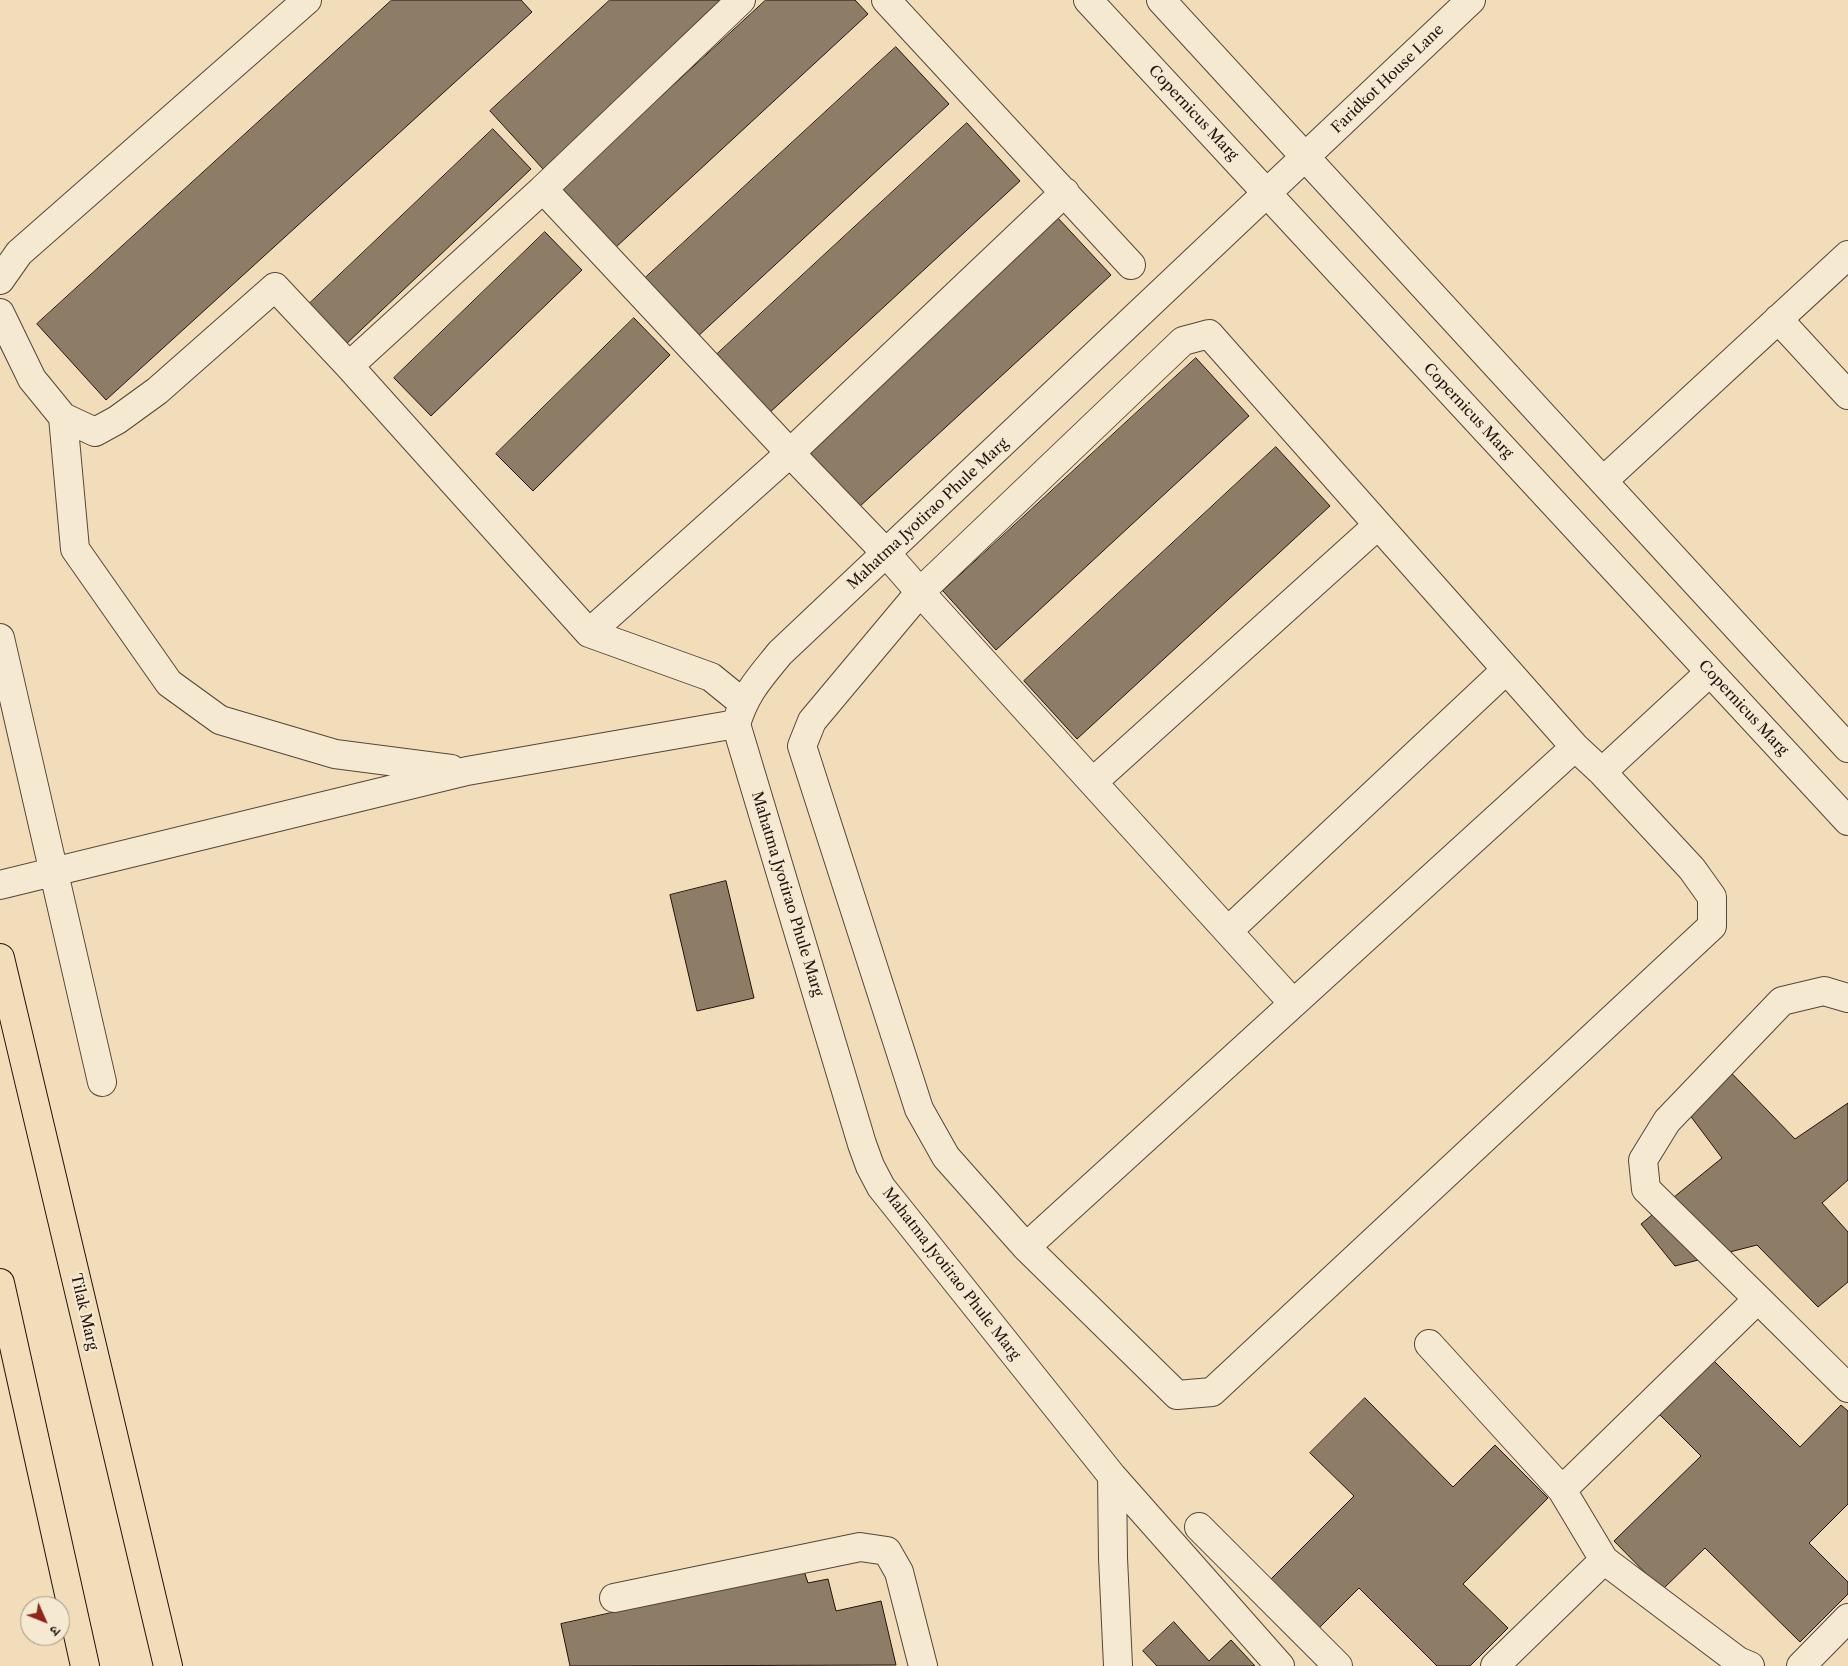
<!DOCTYPE html>
<html>
<head>
<meta charset="utf-8">
<style>
  body { margin:0 }
  #map { position:relative; width:1848px; height:1666px; overflow:hidden; background:#f1ddb9; font-family:"Libre Caslon Text","Noto Serif Devanagari",serif }
  canvas { display:block }
  .north { position:absolute; left:20px; top:1596px; width:50px; height:50px; box-sizing:border-box; background:#f6e9d2; border:1px solid #a19483; border-radius:50%; rotate:134deg; font-size:14px; font-weight:700; line-height:20px; text-align:center; color:#22140d }
  .north::after { content:''; display:block; margin:auto; width:18px; height:22px; background:#8f2418; clip-path:polygon(50% 0,100% 100%,50% 72%,0 100%) }
</style>
</head>
<body>
<div id="map">
<canvas width="1848" height="1666"></canvas>
<div class="north">उ</div>
</div>
<script>
const ctx = document.querySelector('canvas').getContext('2d');
ctx.lineJoin = 'round';
function fill(path, color) { ctx.fillStyle = color; ctx.fill(path, 'evenodd'); }
function strokePath(path, color, width, dash) { ctx.strokeStyle = color; ctx.lineWidth = width; ctx.lineCap = dash ? 'butt' : 'round'; ctx.setLineDash(dash || []); ctx.stroke(path); }
function label(font, color, halo, rows, align = 'center') {
  ctx.font = font + ' "Libre Caslon Text",serif'; ctx.lineWidth = 4.5; ctx.setLineDash([]); ctx.textBaseline = 'middle'; ctx.strokeStyle = halo; ctx.fillStyle = color; for (const [text, x, y, turn = 0] of rows) {
    ctx.save(); ctx.translate(x, y); ctx.rotate((+turn || 0) * Math.PI / 180); ctx.textAlign = isNaN(turn) ? turn : align; if (halo) ctx.strokeText(text, 0, 0); ctx.fillText(text, 0, 0); ctx.restore();
  }
}
const building = new Path2D(`
  M392,0H521L532,12L106,400L37,324Z
  M610,0H726L543,169L490,111Z
  M766,0H855L868,14L615,248L561,189Z
  M896,47L949,104L696,338L643,280Z
  M967,123L1020,181L767,415L714,357Z
  M493,129L531,169L344,346L307,306Z
  M1057,217L1111,275L858,508L804,451Z
  M545,232L582,270L431,416L394,378Z
  M634,318L670,355L533,491L496,454Z
  M1196,358L1249,416L996,650L943,591Z
  M1276,447L1330,506L1077,739L1024,681Z
  M726,881L754,998L697,1011L670,895Z
  M1717,1058L1795,1139L1848,1103V1180L1822,1203L1848,1232V1282L1818,1307L1757,1245L1675,1266L1641,1224L1722,1158L1677,1098Z
  M1711,1358L1800,1447L1841,1405L1848,1411V1504L1809,1543L1848,1582V1594L1800,1642L1705,1548L1662,1590L1614,1541L1701,1456L1657,1412Z
  M1365,1398L1453,1487L1495,1445L1548,1498L1463,1584L1508,1628L1470,1666H1437L1359,1588L1316,1631L1268,1582L1354,1496L1310,1453Z
  M804,1571L808,1583L828,1579L836,1611L881,1601L896,1665L570,1666L561,1624Z
  M1174,1622L1209,1661L1231,1640L1255,1666H1157L1143,1651Z`);
fill(building, '#8e7d66');
strokePath(building, '#22140d', 1);
const minor = new Path2D(`
  M886,0L1131,265
  M1088,0L1848,821
  M1161,0L1848,748
  M543,189L741,0
  M0,280L19,253L307,0
  M0,313L32,379L63,417L95,432L117,420L157,391L275,287L349,366L589,633L711,677L743,703
  M1778,319L1848,395
  M349,366L543,189L790,453L886,553L920,592L812,721L802,746L919,1109L946,1157L1026,1247
  M63,417L75,549L169,683L220,720L335,754L451,769
  M1603,481L1848,255
  M589,633L790,453L1065,192
  M0,638L102,1082
  M1602,772L1575,747L1026,1247L1177,1395L1212,1392L1712,926V897L1692,869L1602,772L1710,672
  M1093,782L1378,525
  M0,885L467,771L736,724
  M1228,931L1506,670
  M1293,1003L920,592L1183,341L1209,334L1575,747
  M1758,1299L1646,1189L1643,1160L1667,1121L1782,1001L1824,991L1848,998
  M1429,1344L1562,1490
  M1112,1476L1113,1558L1118,1666
  M1199,1527L1338,1666
  M614,1598L860,1547L887,1551L899,1572L923,1666
  M1280,1666L1112,1476L881,1187L870,1166L862,1144L736,724C746,692 759,679 780,653L1471,0
  M1495,1666L1604,1560
  M1750,1666L1738,1661L1604,1560L1562,1490L1758,1299L1848,1388
  M1801,1666L1848,1618`);
const major = new Path2D(`
  M0,958L168,1666
  M0,1283L85,1666`);
strokePath(minor, '#564638', 30);
strokePath(major, '#22140d', 30);
strokePath(minor, '#f6e9d2', 28);
strokePath(major, '#f1ddb9', 28);
label('15px', '#22140d', '#f6e9d2', [
  ["Faridkot House Lane",1388,79,-44],
  ["Copernicus Marg",1193,113,47],
  ["Copernicus Marg",1468,411,47],
  ["Mahatma Jyotirao Phule Marg",928,514,-43],
  ["Copernicus Marg",1743,708,47],
  ["Mahatma Jyotirao Phule Marg",787,894,73],
  ["Mahatma Jyotirao Phule Marg",951,1274,52],
  ["Tilak Marg",84,1312,77]
]);
</script>
</body>
</html>
